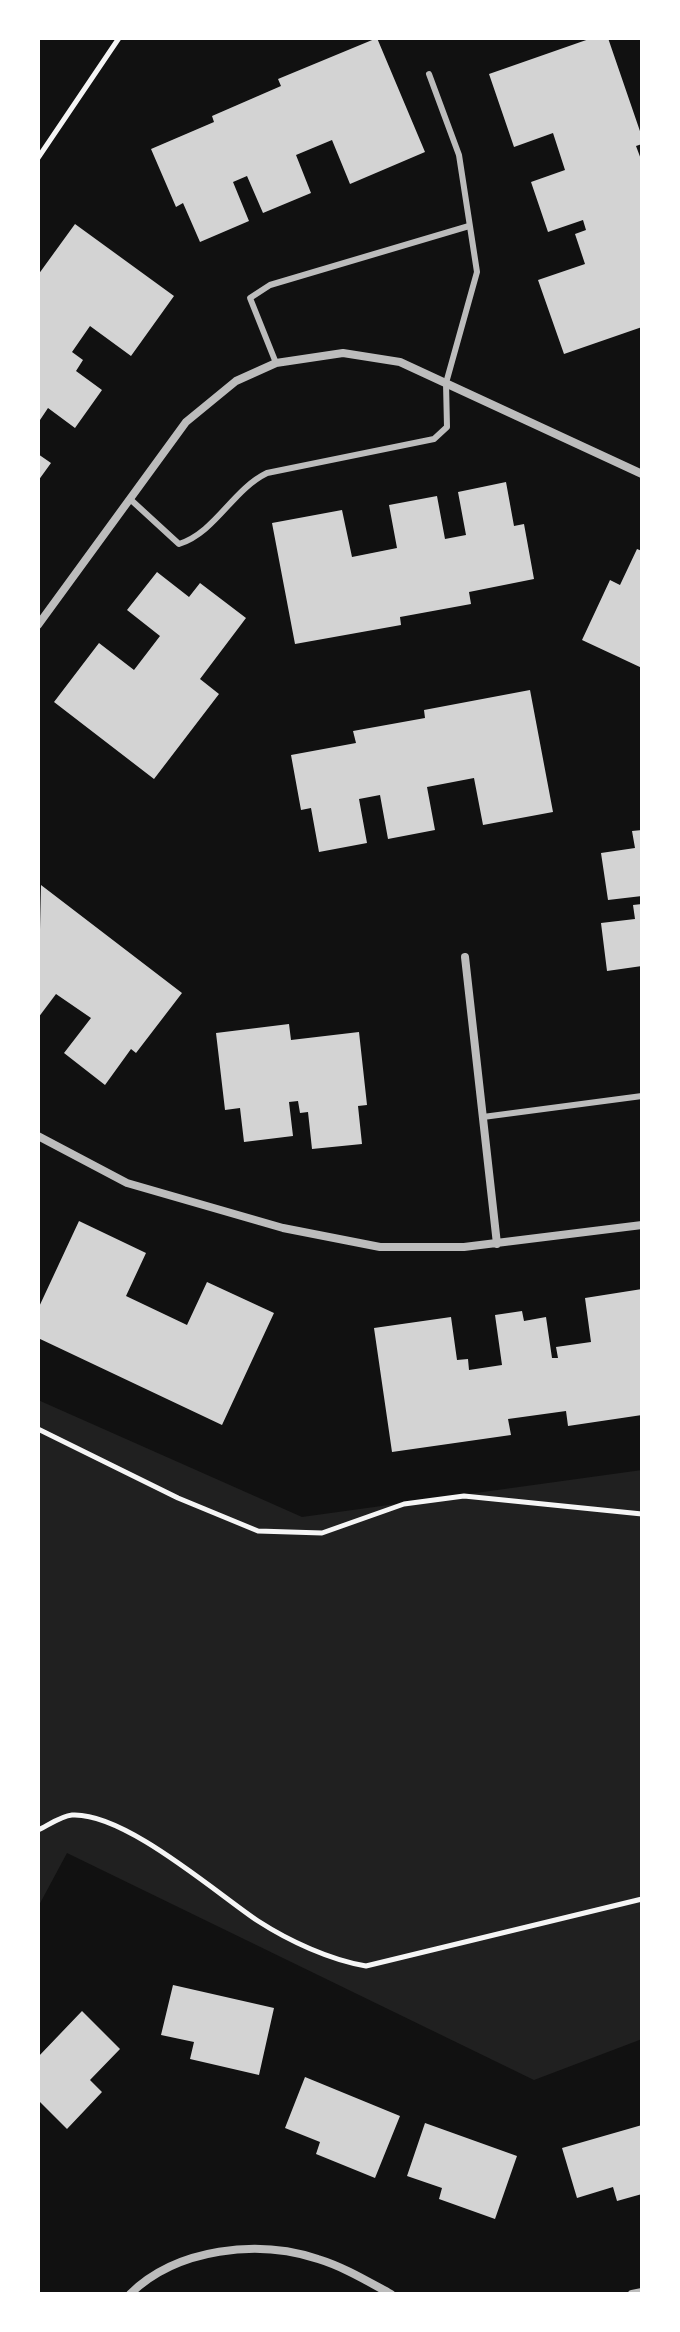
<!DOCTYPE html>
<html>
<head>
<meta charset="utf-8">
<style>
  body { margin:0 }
  #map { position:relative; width:680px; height:2332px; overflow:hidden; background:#111; font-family:Quicksand,sans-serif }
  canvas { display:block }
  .frame { position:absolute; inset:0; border:40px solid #fff; pointer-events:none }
</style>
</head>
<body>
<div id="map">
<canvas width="680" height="2332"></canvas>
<div class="frame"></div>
</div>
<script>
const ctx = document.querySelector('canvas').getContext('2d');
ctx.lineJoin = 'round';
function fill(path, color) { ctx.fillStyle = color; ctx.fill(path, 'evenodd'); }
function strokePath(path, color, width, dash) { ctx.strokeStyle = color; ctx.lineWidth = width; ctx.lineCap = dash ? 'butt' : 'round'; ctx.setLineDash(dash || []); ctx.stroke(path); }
fill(new Path2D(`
  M38,1400L302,1517L642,1470V2039L534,2080L67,1853L38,1907Z`), '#202020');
fill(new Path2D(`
  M377,38L425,152L350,184L332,140L296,155L311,193L263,213L247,176L233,182L249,221L200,242L183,203L176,207L151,149L214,122L212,116L281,86L278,79Z
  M592,38H608L642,137V144L636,146L642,162V327L564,354L538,280L585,264L575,234L586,230L583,220L548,232L531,182L565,170L553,133L514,147L489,74Z
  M75,224L174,296L131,356L90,326L72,352L83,360L76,371L102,390L75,428L48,408L38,423V275Z
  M38,454L51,463L38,481Z
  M506,482L514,526L524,524L534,579L469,592L471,604L400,617L401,625L295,644L272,523L342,510L352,557L397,548L389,505L437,496L445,539L466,535L458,492Z
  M637,549L642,551V668L582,640L610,580L620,585Z
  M157,572L189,597L200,583L246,618L200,679L219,694L154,779L54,702L99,643L134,670L160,636L127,610Z
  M530,690L553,812L483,825L474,778L427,787L435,830L388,839L380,795L359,799L367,843L319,852L311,808L301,810L291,755L356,743L353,731L425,718L424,710Z
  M642,830V896L608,900L601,853L635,848L632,831Z
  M41,885L182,993L136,1053L131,1049L105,1085L64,1053L91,1018L56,994L38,1018Z
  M642,904V966L607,971L601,923L635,919L633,905Z
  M289,1024L291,1040L359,1032L367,1105L358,1106L362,1144L312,1149L308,1112L300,1113L298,1101L289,1102L293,1136L244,1142L240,1108L225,1110L216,1033Z
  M79,1221L146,1253L126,1296L187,1325L207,1282L274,1313L222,1425L38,1338V1309Z
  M642,1289V1415L568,1426L566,1411L508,1419L511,1435L392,1452L374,1328L451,1317L457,1360L468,1359L469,1370L502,1365L495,1315L522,1311L524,1321L546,1317L552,1358H558L556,1347L591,1342L585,1298Z
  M173,1985L274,2008L259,2075L190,2059L194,2042L161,2035Z
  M82,2011L120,2049L90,2080L102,2092L67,2129L38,2100V2057Z
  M305,2077L400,2116L375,2178L316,2154L320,2142L285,2128Z
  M425,2123L517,2156L495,2219L439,2199L442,2188L407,2176Z
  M642,2125V2194L617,2201L613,2187L577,2198L562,2148Z`), '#d3d3d3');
strokePath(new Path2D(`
  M38,158L119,38
  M38,1429L178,1498L258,1531L322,1533L404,1504L464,1496L642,1514
  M38,1830C47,1826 61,1816 72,1815C124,1812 215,1892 258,1921C289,1941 330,1960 366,1966L642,1899`), '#f5f5f5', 5);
strokePath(new Path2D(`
  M276,363L250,298L270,285L469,226
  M130,499L179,544C216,532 232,490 267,473L434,439L447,427L446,383L477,272L459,155L429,74
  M483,1117L642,1096`), '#bcbcbc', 6);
strokePath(new Path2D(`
  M38,625L186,422L236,381L276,363L343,353L400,362L642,474
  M465,957L497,1244
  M38,1136L127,1183L283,1228L380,1247H464L642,1225
  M130,2294C177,2248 258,2239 318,2259C344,2267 367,2281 391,2294
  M632,2294L642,2292`), '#bcbcbc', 8);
</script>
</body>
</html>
